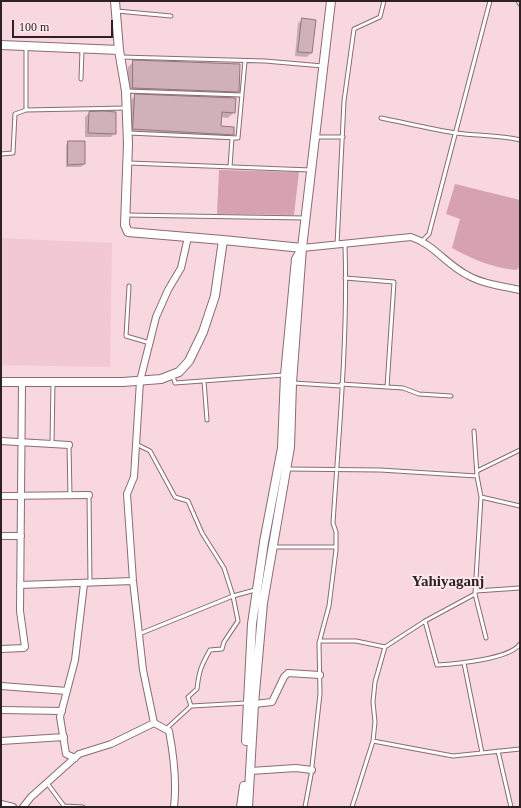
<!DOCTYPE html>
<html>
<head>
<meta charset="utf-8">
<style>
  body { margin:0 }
  #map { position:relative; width:521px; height:808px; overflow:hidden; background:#f8d7df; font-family:Georgia,serif }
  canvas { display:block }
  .frame { position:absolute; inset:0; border:2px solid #2d2124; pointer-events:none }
  .scale { position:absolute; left:12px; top:20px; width:101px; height:18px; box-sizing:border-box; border:2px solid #2d2124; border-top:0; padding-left:5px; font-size:12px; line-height:14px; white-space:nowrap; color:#2d2124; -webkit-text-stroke:3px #fde8ed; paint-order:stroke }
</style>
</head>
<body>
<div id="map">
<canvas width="521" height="808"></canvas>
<div class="frame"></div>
<div class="scale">100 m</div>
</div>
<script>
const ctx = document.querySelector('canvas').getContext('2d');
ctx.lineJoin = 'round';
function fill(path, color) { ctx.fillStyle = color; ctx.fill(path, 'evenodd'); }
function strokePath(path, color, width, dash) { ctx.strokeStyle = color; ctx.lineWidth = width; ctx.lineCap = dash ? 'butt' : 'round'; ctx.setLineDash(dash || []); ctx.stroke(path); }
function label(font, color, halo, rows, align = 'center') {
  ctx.font = font + ' Georgia,serif'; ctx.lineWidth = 4; ctx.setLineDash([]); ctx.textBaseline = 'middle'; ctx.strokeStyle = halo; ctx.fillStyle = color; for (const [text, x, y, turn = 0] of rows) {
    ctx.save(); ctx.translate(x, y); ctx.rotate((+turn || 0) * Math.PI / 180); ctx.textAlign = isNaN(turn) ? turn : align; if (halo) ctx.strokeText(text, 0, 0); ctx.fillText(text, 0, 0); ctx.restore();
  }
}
fill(new Path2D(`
  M1,238L112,243L110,367L1,365Z`), '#f1c8d3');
fill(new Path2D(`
  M219,170L299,172L294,215L217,214Z
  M455,184L520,200V267L516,270C493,268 472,259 452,248L460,219L446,214Z`), '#d6a2b0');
fill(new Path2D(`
  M303,19L311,53L307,57L295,56L298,23Z
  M134,61L238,91L231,99L234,112L228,118L220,117V127L233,134L227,140L128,135L130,101L137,94H127L128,67Z
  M89,113L115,133L111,137H85V117Z
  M68,142H84V164L81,167H66V145Z`), '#0003');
const building = new Path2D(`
  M302,18L316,20L312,53L298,52Z
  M133,60L240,64L239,92L133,88Z
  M135,94L236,98L235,113L222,112L221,126L234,127V135L133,129Z
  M104,111L116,112V134L88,133L89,112Z
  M68,141H85V164L68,165Z`);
fill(building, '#d1b1b9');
strokePath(building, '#93757d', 1);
const service = new Path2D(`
  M518,1L520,4
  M117,11L171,16
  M26,48V110
  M121,57L265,61L323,66
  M81,79L82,50
  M126,91L242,95
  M381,118C406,123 431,129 456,133C477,136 500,135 520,140
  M129,133L238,138L245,61
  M316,137H343
  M1,154L13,153L15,114L26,110L127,108
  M129,163L311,170
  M230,167L232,138
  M126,215L304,218
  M422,241L429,234L490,1
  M337,245L344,101L354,29L380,17L384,1
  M345,278L394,282L387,387
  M129,286L126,336L150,343
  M173,376L175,383L284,375
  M204,381L207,420
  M294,383L341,386
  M341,384L403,388L419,394L451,396
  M474,431L477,476L481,497L475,594L486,638
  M52,444L53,382
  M136,444L150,451L175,497L188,501L202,533L224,568L233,596L238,621L224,642L222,649L210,650C201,666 199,671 197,689L188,697L191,706
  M69,445L70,496
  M287,469L380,470L477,476
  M477,471L520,450
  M89,495L90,584
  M481,497L520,506
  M274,547H336
  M476,591L520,588
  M425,621L437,665C456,664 510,659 520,644
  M139,634L233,596L255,590
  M320,641H356L385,647L425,621L475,594
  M464,663L482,753
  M166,729L191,706L246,703
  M373,741L453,756L520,749
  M498,751L511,807
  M47,783L64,806L83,807
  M305,807L311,775L320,694L319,643L329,606L336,550V532L333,523C339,431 348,337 345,245
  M352,807L373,741L375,722L373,702L375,682L385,647`);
const minor = new Path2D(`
  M302,248L411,237C433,244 446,264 467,275C483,284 502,286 520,290
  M1,441L69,445
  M1,496L89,495
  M1,536H21
  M20,585L133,581
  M1,649L24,648L25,647L20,611L22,382
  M1,686L67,691
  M254,704L272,702L284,677L288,673L320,675
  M1,710L62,711
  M1,741L64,737
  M75,758L66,754L60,717L75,660L84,584
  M250,771L296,768L312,770
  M1,804L13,807
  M23,807L31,797L79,754L111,744L154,723
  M174,807C177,781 174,757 169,731L154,723L143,670L133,581L127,494L134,477L140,381L156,317L168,290L181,268L188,237`);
const tertiary = new Path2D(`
  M115,1L119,50L126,91L128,144L125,225L128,232L223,240L302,248
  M1,45L119,50
  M1,382H123L161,379L179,372L189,361L203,332L215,296L223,240
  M246,741L252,624L264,542L282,448L285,375L296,259L302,249
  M241,807L244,786
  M248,807L254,704L263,603L290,447L292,383L302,248L331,1`);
strokePath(service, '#896c74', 5);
strokePath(minor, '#896c74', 8);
strokePath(tertiary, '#896c74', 10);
strokePath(service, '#fff', 3);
strokePath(minor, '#fff', 6);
strokePath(tertiary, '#fff', 8);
label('bold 15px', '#2d2124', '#fde8ed', [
  ["Yahiyaganj",448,582]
]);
</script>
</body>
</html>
